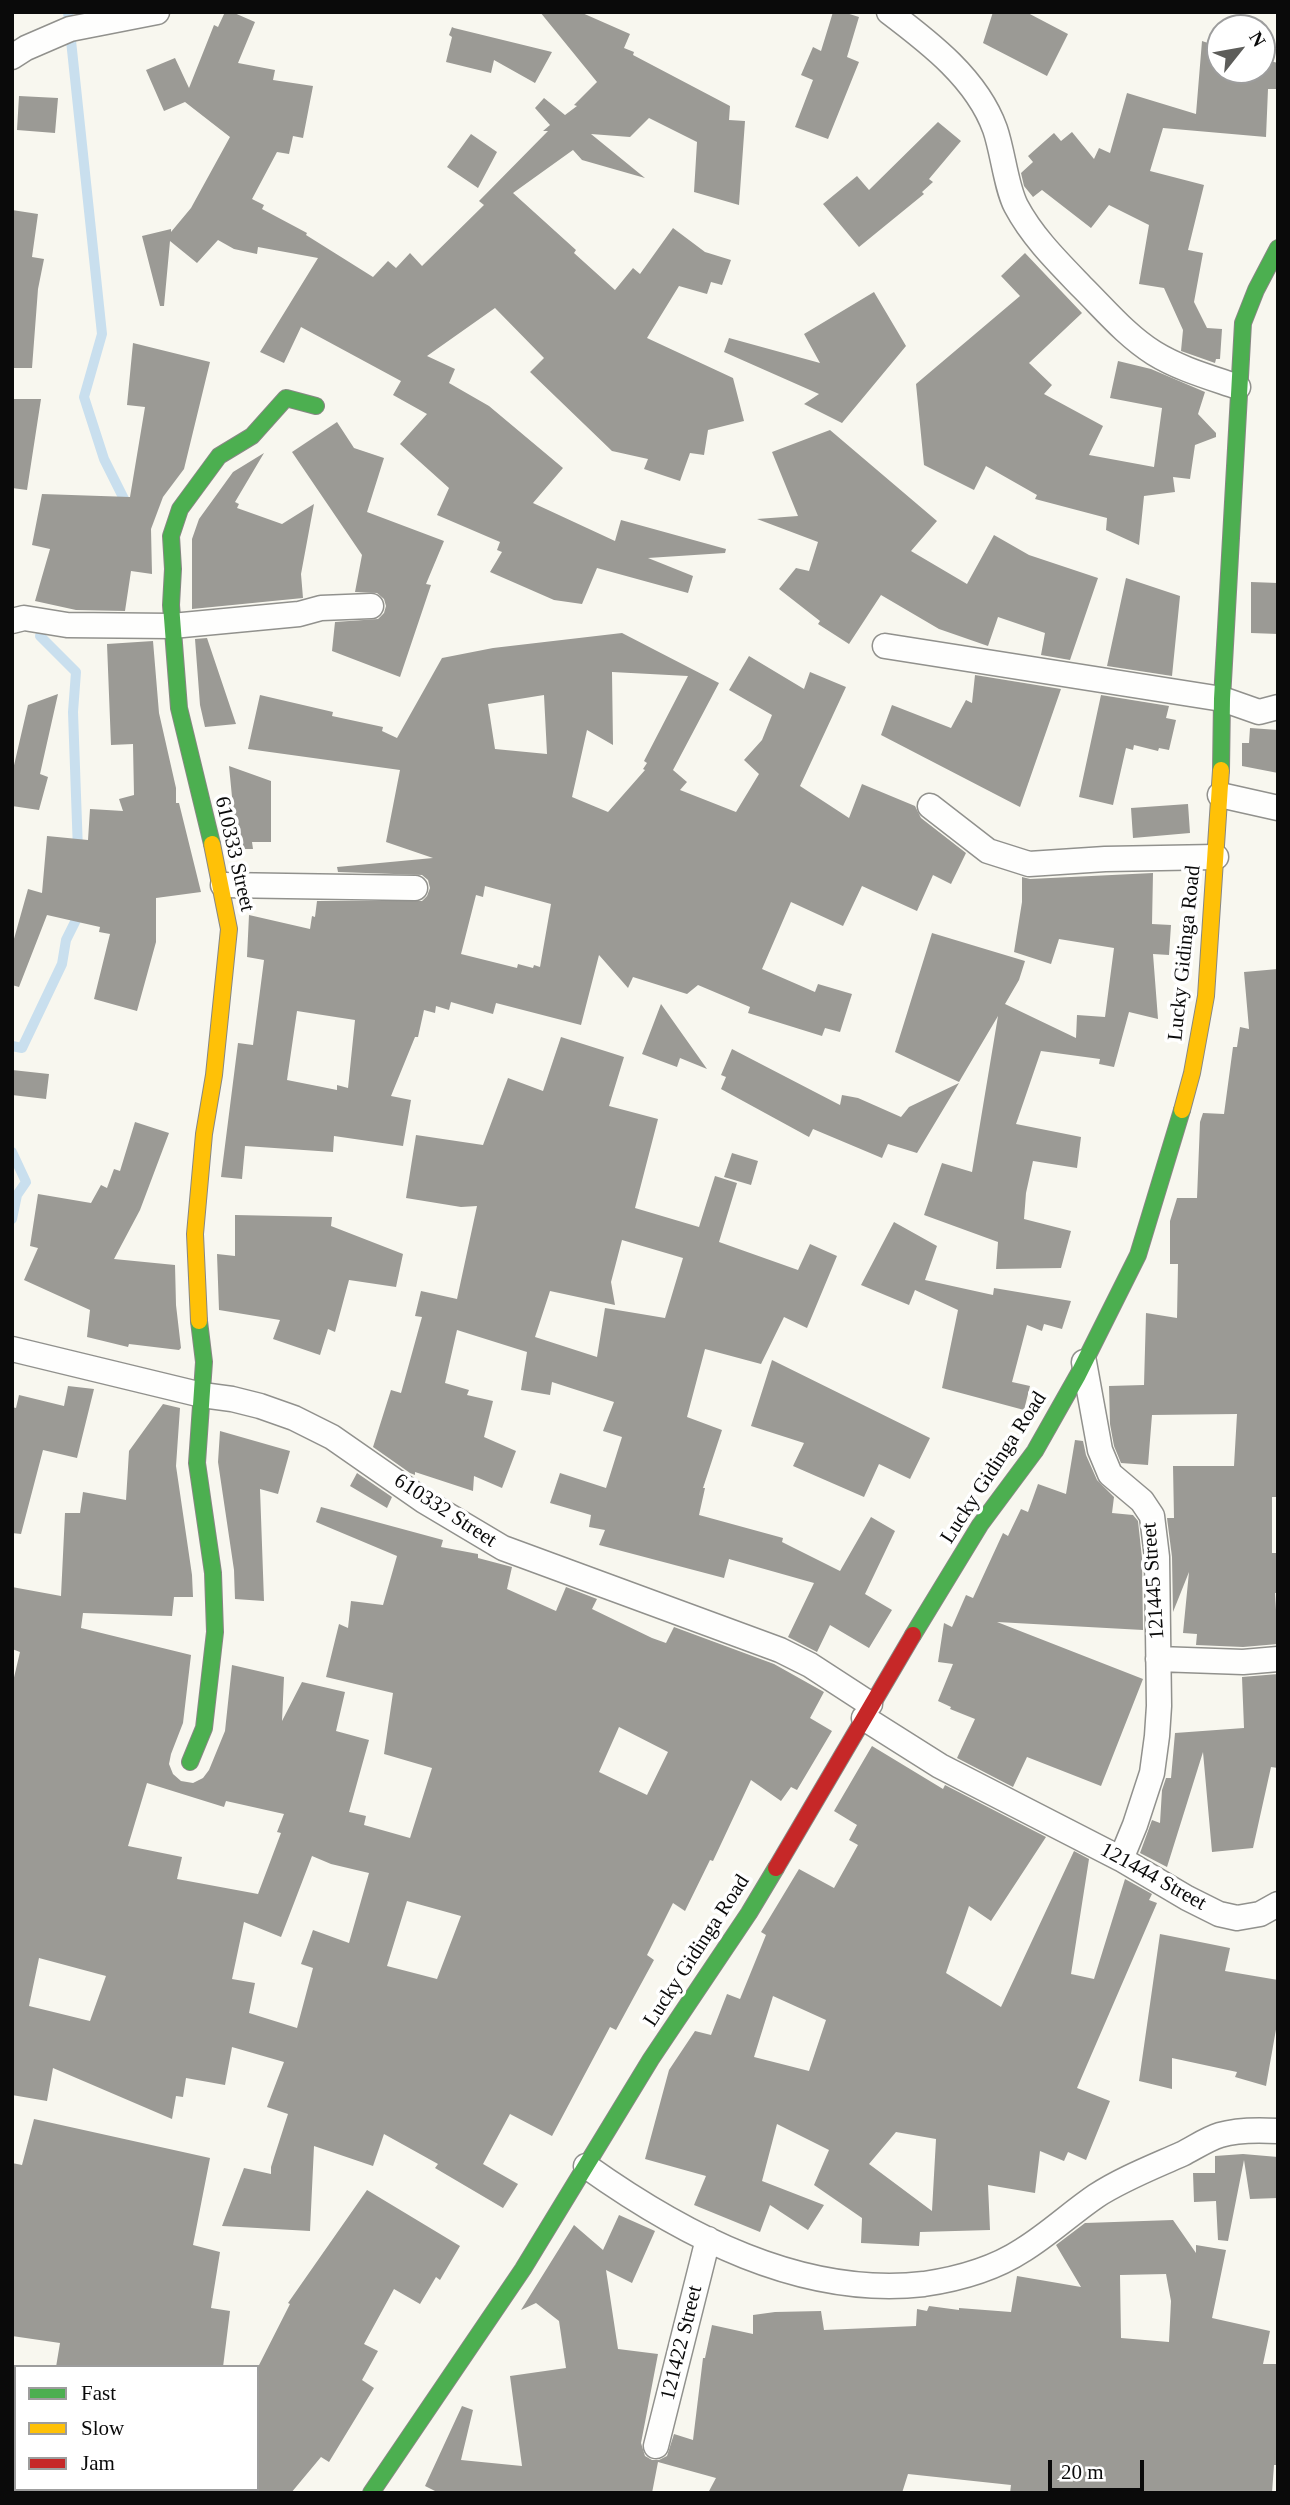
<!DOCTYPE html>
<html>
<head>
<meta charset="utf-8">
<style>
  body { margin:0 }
  #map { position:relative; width:1290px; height:2505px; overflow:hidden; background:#f8f7ef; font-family:Georgia,serif }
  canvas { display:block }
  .frame { position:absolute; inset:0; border:14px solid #0a0a0a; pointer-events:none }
  .legend { position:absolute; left:14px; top:2365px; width:245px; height:126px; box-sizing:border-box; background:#fff; border:2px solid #9d9d9d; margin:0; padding:9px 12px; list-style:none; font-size:21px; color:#0a0a0a }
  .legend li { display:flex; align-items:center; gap:14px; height:35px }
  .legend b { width:35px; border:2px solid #9d9d9d }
  .north { position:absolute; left:1206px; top:14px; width:70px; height:70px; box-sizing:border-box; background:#fff; border:2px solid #9d9d9d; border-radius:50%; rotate:59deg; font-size:19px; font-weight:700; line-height:28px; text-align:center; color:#0a0a0a }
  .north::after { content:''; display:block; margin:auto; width:24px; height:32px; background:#5d5d5a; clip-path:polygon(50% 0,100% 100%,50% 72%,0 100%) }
  .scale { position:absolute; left:1048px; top:2460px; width:96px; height:32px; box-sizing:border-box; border:4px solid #0a0a0a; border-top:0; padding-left:9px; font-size:21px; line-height:24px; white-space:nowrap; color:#0a0a0a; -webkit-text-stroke:5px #fff; paint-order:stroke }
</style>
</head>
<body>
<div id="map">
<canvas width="1290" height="2505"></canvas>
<div class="frame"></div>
<ul class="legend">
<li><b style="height:9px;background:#4caf50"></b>Fast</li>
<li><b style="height:9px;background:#ffc107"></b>Slow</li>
<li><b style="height:9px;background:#c62828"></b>Jam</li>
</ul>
<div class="north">N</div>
<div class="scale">20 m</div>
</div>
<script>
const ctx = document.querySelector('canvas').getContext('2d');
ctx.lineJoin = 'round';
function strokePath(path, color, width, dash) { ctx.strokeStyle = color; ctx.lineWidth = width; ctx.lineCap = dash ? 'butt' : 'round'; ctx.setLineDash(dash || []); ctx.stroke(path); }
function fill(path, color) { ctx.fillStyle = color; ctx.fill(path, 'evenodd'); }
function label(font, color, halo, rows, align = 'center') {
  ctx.font = font + ' Georgia,serif'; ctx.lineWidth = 7; ctx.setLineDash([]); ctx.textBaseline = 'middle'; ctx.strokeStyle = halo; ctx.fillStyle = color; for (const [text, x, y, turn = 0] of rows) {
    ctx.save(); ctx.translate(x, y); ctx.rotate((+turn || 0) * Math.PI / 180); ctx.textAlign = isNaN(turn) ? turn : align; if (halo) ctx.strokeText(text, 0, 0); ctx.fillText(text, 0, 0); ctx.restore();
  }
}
strokePath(new Path2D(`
  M68,12L102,334L84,397L104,459L125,501L124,506
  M40,636L76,672L73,712L78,851
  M12,1046L22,1048L62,964L66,940L80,912
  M12,1152L26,1182L17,1195L12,1219`), '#c9dfee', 10);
fill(new Path2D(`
  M225,12H232L255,22L238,63L275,70L273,80L313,86L303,138L293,136L289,154L277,152L252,199L264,205L262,209L307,233L306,235L373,277L388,261L396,268L410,253L422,266L484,205L479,201L548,131H543L550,125L535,108L544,98L565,115L577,106L574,105L597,82L540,12H580L630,34L624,48L634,52L633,55L730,106L729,120L745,121L739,205L694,192L697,142L649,118L630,137L591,134L645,178L582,160L573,150L513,193L576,250L574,253L615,290L633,268L640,274L673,228L705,252L731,260L722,285L711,282L707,294L679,286L647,338L733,378L744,421L708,430L704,455L690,453L680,481L644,469L648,459L612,451L530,372L544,358L495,308L427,356L455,369L449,383L489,406L563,468L533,503L615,541L621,520L726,549L725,553L648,558L693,576L688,593L597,568L582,604L554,600L490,572L502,552L497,550L500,542L437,515L449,488L400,444L427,414L393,395L401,381L301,327L284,363L260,352L318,258L258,247L257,254L234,249L218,240L197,263L170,241L164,306H160L142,236L171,229V232L191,208L230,137L185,102L164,111L146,70L175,58L189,88L214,25L218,27Z
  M833,12H843L859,17L847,57L859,62L828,139L795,127L813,80L801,75L813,47L821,51Z
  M993,12H1026L1068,34L1047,76L983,43Z
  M452,27L454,28L552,52L535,83L494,60L491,73L446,62L452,37L449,35Z
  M1202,41L1220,47V70H1262V59L1278,63V89H1268L1266,137L1163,128L1150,171L1204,185L1188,250L1203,253L1194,302L1207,328L1222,329L1220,359H1216L1215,363L1181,351L1183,330L1164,288L1139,284L1149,225L1109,205L1091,228L1042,190L1033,197L1024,186L1021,173L1033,162L1028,156L1054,133L1061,141L1072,132L1094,159L1099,148L1110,153L1127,93L1196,114Z
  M19,96L58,98L55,133L17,130Z
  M938,122L961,141L929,179L933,182L922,192L924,194L859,247L823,204L857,176L869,190Z
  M471,134L497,152L478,188L447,167Z
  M12,210L38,214L32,257L44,259L38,289L32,368H12Z
  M1025,253L1082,313L1029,363L1052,385L1044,394L1103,426L1089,455L1154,467L1162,408L1110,398L1118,361L1151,369L1205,392L1198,414L1216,433V437L1195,445L1190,479L1173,477L1175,492L1144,496L1139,545L1106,530L1107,518L1035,499L1037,495L986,466L974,490L924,465L916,384L1020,296L1001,276Z
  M874,292L906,346L842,423L804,404L819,394L724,352L729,338L820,363L804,334Z
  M133,343L210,362L184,469L163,497L151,529L152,574L131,571L125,611L76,610L35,601L50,549L32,545L42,494L130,497L145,407L127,405Z
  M12,399H41L27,490L12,488Z
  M337,422L354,448L384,458L367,512L444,541L426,584L431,585L400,677L332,651L335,622L378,619L384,613L386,606L384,599L377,593L355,592L362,555L292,452Z
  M830,430L937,521L911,551L967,584L994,535L1029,555L1098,578L1070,660L1041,655L1045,633L998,617L988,646L939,629L881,595L849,644L818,624L820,621L779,589L796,568L809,571L818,542L757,519L798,516L772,452Z
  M264,453L235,502L239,504L237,508L282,524L314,504L301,574L303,598L192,609V539L199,519L233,472Z
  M1126,578L1180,596L1172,676L1107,666Z
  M1251,582L1278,583V634L1251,633Z
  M622,633L719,683L673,770L687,782L680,790L736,812L759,774L744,760L762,740L772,715L729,690L749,656L804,689L810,672L846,687L800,786L849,818L862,784L915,806L921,818L966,853L951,884L933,875L917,911L862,886L843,926L791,902L762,969L815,992L818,984L852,994L840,1032L825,1028L822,1036L748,1013L750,1007L698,985L687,994L633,977L628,988L599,955L581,1025L496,1003L493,1014L451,1002L449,1010L436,1006L435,1013L424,1010L418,1037H415L391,1096L411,1100L403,1146L334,1136L333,1152L245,1146L242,1179L221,1177L238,1043L253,1045L264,960L247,957L249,915L310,929L312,916L315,917L317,901H422L427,896L430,888L428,880L422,875L338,872L337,867L433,858L386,842L400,770L248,749L260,695L333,712L332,716L383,727L382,731L397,738L442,658L493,648ZM612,672L688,676L644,761L647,763L643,769L645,770L608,812L572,797L587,730L613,745ZM544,695L547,754L495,749L488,704ZM485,886L551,904L540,967L534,965L533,968L518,964L517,968L461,954L476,895L483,897ZM297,1011L355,1020L348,1088L337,1085V1090L287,1080Z
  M207,638L236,724L205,727L200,705L195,639Z
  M153,641L159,713L176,788V803H179L201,892L156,898V942L137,1011L94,999L110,934L99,932L100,927L47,915L19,987L12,985V946L28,889L42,893L47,836L88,840L90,809L123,811L119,799L134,795L133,744L111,745L107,644Z
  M975,675L1061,689L1020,807L881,735L892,705L951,728L966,700L972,703Z
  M58,694L40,774L48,777L39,810L12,806V774L28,705Z
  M1101,695L1169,706L1166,718L1176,720L1169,750L1159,748L1158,751L1134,745L1133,750L1126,748L1113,805L1079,797Z
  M1250,728L1278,730V773L1242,766V743H1249Z
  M229,766L271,781V842H252L253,849H235L224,806L233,807Z
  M1188,804L1190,833L1133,838L1131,808Z
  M1153,873L1152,924L1171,925L1169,955L1153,954L1158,1019L1129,1012L1114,1067L1099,1064L1100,1059L1041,1051L1016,1124L1081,1137L1077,1168L1033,1161L1026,1193L1024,1219L1071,1231L1061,1268L996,1269L998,1242L924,1215L942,1163L972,1172L998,1016L959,1082L895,1052L932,933L1025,961L1019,980L1005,1004L1076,1038L1077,1015L1105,1017L1114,948L1059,939L1051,964L1014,952L1022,902V877L1030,879Z
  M1278,969V1497H1272V1553H1278V1593H1275L1278,1644L1243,1647L1196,1645L1197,1634L1183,1633L1189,1572L1173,1612L1172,1557L1167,1518H1174L1173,1466H1234L1237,1414L1152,1415L1148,1465L1121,1463L1114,1446L1110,1424L1109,1386L1144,1385L1146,1313L1177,1318L1178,1264H1170V1221L1177,1198H1197L1200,1122L1203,1113L1224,1114L1233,1047H1237L1240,1027L1249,1029L1244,972Z
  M661,1004L707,1069L680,1058L677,1067L642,1054Z
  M561,1037L624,1057L609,1106L658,1119L635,1208L699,1227L715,1176L737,1183L719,1242L798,1270L810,1244L837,1256L807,1328L784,1317L761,1364L705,1349L687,1417L722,1430L703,1488H705L699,1515L783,1538L782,1542L840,1571L871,1517L895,1531L865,1594L892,1610L869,1648L830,1625L817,1652L788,1637L814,1583L729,1559L724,1578L599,1545L605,1530L589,1527L591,1515L550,1503L560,1473L606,1488L622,1437L603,1431L614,1402L552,1382L550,1395L521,1390L527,1352L457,1330L445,1383L469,1390L467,1395L493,1401L484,1437L516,1451L502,1488L474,1476L473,1491L415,1472V1475L410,1473L373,1447L391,1390L401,1393L422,1317L415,1316L421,1291L457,1299L477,1206L461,1207L406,1198L416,1135L483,1145L508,1078L543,1091ZM622,1240L683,1258L665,1318L605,1308L597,1357L535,1337L550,1291L615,1305L611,1282Z
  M732,1049L840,1105L842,1095L858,1098L901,1117L909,1107L959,1083L917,1153L888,1144L882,1158L813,1129L809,1137L721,1089L726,1077L721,1075Z
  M12,1070L49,1074L46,1099L12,1095Z
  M135,1122L169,1133L140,1210L114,1259L175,1265L176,1305L181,1348L179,1350L129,1344L128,1347L87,1337L90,1310L24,1280L38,1248L30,1246L38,1194L91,1203L101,1185L107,1188L114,1169L120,1171Z
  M732,1153L758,1161L751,1185L724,1177Z
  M235,1215L332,1217L331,1226L403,1254L396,1287L349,1280L335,1332L328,1329L320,1355L273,1339L280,1320L219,1310L217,1254L235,1256Z
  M894,1222L937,1246L925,1280L993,1295L994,1288L1071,1301L1062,1329L1044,1324L1042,1331L1027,1325L1012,1382L1030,1386L1024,1410L942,1388L958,1310L915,1290L909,1305L861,1285Z
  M772,1360L930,1438L910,1479L879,1464L864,1497L793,1466L804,1443L751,1426Z
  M68,1386L94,1389L77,1458L43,1450L21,1534L12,1533V1407L16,1408L19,1395L64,1406Z
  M163,1404L180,1408L176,1466L192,1575L193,1597H174L172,1616L83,1613L81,1628L191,1655L183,1723L171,1754L169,1764L173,1774L181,1781L193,1783L203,1778L209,1770L225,1731L232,1665L284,1677L282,1721L302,1682L345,1692L336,1731L369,1740L349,1812L366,1816L364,1825L410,1838L432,1768L384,1754L393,1693L326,1677L339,1624L348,1628L351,1601L383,1605L397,1556L316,1522L321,1507L443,1540L441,1547L478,1554V1558L512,1567L507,1589L556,1611L566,1587L597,1599L592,1609L652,1638L666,1643L674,1627L774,1664L824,1692L810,1718L832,1731L797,1790L791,1787L781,1801L751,1780L713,1861L710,1860L685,1911L673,1903L647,1955L654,1960L616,2030L610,2027L552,2136L510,2114L483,2164L518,2184L503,2208L435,2168L438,2164L384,2134L373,2166L314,2146L310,2231L222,2226L244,2168L271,2174V2167L288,2114L267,2107L284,2062L232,2047L225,2085L186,2078L183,2097L176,2096L172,2119L53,2068L47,2101L12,2095V1686L20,1652L12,1649V1587L61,1596L65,1513H80L83,1492L126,1500L129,1451ZM619,1727L668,1752L647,1795L599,1772ZM147,1783L224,1807L226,1801L284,1814L277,1832L281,1833L258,1894L177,1879L182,1857L128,1846ZM312,1856L331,1864L369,1873L349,1943L313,1930L301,1964L313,1968L297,2028L249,2013L255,1983L232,1979L244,1922L281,1937ZM407,1901L461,1916L437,1979L387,1966ZM39,1958L106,1976L90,2021L29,2006Z
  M220,1431L290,1451L278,1494L260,1489L264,1601L235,1599L234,1570L218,1462Z
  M1075,1440L1083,1441L1086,1455L1097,1480L1114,1497L1112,1513L1133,1515L1138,1521L1142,1558L1143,1630L997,1622L1143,1679L1101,1786L1027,1757L1013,1787L957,1758L975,1719L950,1709L951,1707L938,1701L953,1664L938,1662L944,1623L952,1627L966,1595L973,1598L1003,1533L1008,1536L1021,1509L1028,1512L1038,1484L1066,1494Z
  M357,1473L392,1497L387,1508L350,1486Z
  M1278,1674V1768L1271,1767L1253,1848L1212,1852L1203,1752L1167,1867L1140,1853L1152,1820L1160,1823L1162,1790L1166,1778H1171L1175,1733L1244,1728L1242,1677Z
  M872,1746L943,1789L945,1785L1046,1837L991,1921L969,1906L946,1973L1001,2007L1074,1851L1089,1859L1071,1974L1094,1979L1125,1879L1152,1894L1149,1900L1157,1903L1077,2088L1110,2101L1086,2160L1068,2152L1064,2161L1040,2151L1035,2193L988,2185L990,2230L920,2232L919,2246L861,2243L862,2218L814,2185L829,2150L777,2124L762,2181L824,2205L808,2230L770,2205L760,2232L694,2205L706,2176L645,2159L669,2070L695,2031L711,2035L727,1994L740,1999L766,1935L761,1932L799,1869L834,1888L858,1845L849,1840L857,1825L834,1811ZM773,1996L826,2020L809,2071L754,2057ZM896,2132L936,2139L932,2211L869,2164Z
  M1160,1934L1230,1948L1225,1971L1278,1980V2018L1266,2086L1235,2077L1237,2072L1172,2058V2089L1139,2081Z
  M34,2119L210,2158L193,2245L220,2252L211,2308L230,2311L223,2367H56L60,2343L12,2336V2163L22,2165Z
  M1243,2154L1278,2157V2198L1250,2199L1244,2160L1228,2241L1218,2240L1216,2201L1194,2202L1193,2173H1215V2156Z
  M367,2190L460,2246L440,2280L436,2277L420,2304L394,2289L364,2344L378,2351L362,2380L374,2388L329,2462L321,2457L291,2493H257V2369L290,2304L288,2303Z
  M619,2215L655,2231L632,2283L606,2270L618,2349L658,2354L641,2443L645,2456L652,2460H659L667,2456L674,2434L693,2440L703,2358H705L712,2325L753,2334V2315L775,2312L821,2311L824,2330L916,2326L917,2309L927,2311L929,2306L959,2310V2308L1011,2312L1017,2276L1081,2287L1056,2245L1085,2223L1173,2220L1196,2253V2245L1226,2250L1212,2318L1270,2331L1263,2364H1278V2465H1274L1272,2493H1010L1011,2485L908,2474L902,2493H708L716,2478L658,2462L652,2493H439L425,2486L462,2406L473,2410L461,2460L522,2466L510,2376L566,2368L559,2321L536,2303L521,2310L574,2225L603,2250ZM1166,2274L1171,2301L1169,2342L1121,2338L1120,2275Z`), '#9b9a95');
const street = new Path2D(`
  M889,12C930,43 977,79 995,129C1003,152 1006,187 1016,206C1033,238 1059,263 1083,288C1106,311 1127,336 1154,353C1180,369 1209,377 1238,387
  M12,57L26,48L70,29L157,12
  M12,621L24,618L67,625L172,626L299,614L321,608L371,606
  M885,646L1222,699L1259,712L1278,707
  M1220,795L1278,808
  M930,806L988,851L1029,864L1105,859L1216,857
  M223,885L415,888
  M12,1349L202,1395L232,1399L260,1406L294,1418L332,1437L424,1501L503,1548L780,1650L810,1665L870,1704
  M1084,1362L1100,1450L1110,1474L1142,1501L1152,1516L1157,1557L1159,1706L1157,1736L1152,1773L1135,1825L1121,1859
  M1158,1659L1243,1662L1278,1659
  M864,1718L940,1766L1121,1859L1187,1898L1219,1914L1237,1918L1260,1914L1278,1904
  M586,2166C683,2235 801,2298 924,2284C958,2279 994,2269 1023,2250C1049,2234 1071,2213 1096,2196C1122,2179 1153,2167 1182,2154C1194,2148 1207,2139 1220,2135C1236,2130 1261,2130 1278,2131
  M656,2446L708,2239`);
const fast = new Path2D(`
  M1221,770L1222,699L1243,323L1256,290L1278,248
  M212,844L179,708L171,605L173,569L171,536L180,509L219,456L252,436L286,398L316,406
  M913,1635L980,1525L1035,1451L1078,1375L1138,1255L1182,1110
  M190,1762L204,1728L215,1632L213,1573L197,1463L204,1362L199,1321
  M371,2493L523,2269L651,2059L749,1913L776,1868`);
const slow = new Path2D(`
  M1182,1110L1192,1073L1206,996L1221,770
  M199,1321L195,1234L204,1134L214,1075L229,929L212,844`);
const jam = new Path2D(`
  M776,1868L913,1635`);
strokePath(street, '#91918d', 27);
strokePath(fast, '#888784', 18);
strokePath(slow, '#888784', 18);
strokePath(jam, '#888784', 18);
strokePath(street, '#fefefd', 24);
strokePath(fast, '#4caf50', 16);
strokePath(slow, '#ffc107', 16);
strokePath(jam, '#c62828', 16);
label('21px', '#0a0a0a', '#fff', [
  ["610333 Street",234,854,77],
  ["Lucky Gidinga Road",1185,953,-84],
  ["Lucky Gidinga Road",994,1468,-57],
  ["610332 Street",445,1511,33],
  ["121445 Street",1154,1581,-94],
  ["121444 Street",1153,1877,29],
  ["Lucky Gidinga Road",697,1951,-57],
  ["121422 Street",682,2343,-76]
]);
</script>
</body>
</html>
